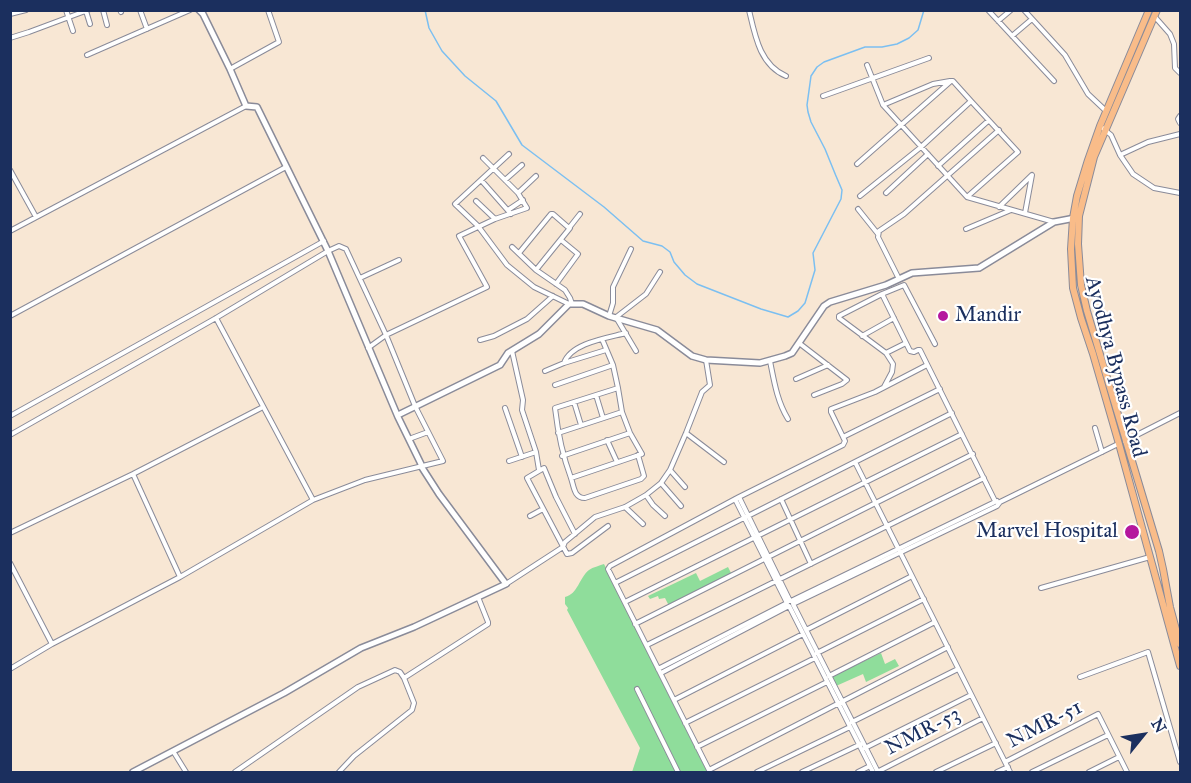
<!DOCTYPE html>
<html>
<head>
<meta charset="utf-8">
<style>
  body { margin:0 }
  #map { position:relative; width:1191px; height:783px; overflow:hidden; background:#f8e7d4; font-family:"IM FELL Great Primer",serif }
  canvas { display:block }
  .frame { position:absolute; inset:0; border:12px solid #1b2f5e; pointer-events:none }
  .north { position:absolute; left:1113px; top:705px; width:60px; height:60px; -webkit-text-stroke:4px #fff; paint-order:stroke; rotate:60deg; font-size:16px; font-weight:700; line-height:24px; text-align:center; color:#1b2f5e }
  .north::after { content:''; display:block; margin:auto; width:21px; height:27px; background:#1b2f5e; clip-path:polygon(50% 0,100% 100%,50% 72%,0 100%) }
</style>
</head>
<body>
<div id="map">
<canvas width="1191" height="783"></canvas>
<div class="frame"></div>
<div class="north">N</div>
</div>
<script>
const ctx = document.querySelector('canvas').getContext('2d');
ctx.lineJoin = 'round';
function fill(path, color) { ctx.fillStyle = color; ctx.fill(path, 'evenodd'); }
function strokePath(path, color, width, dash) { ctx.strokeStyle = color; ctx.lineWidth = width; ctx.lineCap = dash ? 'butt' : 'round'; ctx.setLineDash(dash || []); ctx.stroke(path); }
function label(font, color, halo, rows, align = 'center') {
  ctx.font = font + ' "IM FELL Great Primer",serif'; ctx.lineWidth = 4.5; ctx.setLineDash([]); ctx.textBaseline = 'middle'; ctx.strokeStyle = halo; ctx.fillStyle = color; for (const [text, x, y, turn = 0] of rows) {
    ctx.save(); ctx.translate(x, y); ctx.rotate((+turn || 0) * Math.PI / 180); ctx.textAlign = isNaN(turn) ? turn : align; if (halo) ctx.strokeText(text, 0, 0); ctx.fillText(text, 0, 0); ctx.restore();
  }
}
fill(new Path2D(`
  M604,564L708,772H632L640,748L567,610L568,608L565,604V597C578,594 579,578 589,570C593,567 599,566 604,564Z
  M728,567L732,575L669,606L665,598L659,599L658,596L650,599L648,596L696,573L700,581Z
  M881,653L885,664L895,659L899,666L866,682L863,674L836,686L831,677Z`), '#8fdd9b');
strokePath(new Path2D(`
  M425,10L429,28L442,51L465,76L496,101L522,145L604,207L643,241L662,246L670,252L674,262L685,275L697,284L761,309L788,317L798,311L805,303L815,270L813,253L841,199L842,190L836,176L825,149L811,122L808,112L807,105L811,76L817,67L824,62L865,47H882L897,44L909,38L918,30L924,10`), '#7bbff1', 1.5);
const minor = new Path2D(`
  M66,10L73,31
  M103,10L107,25
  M120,10L121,12
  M140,10L147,29
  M749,10C755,36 760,65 786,76
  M988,10L1054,81
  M1024,10L1065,55L1088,94L1106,111
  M86,11L90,24
  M10,14L26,10
  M1155,17L1170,34L1174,44L1175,68L1180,73
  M998,21L1011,10
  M1012,36L1032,19
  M10,38L29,32L88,10
  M87,55L190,10
  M867,65L883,105L967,197L1054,222
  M230,69L279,42L268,10
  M823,96L929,58
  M883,105L933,84L950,81
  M1180,116L1178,119L1180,123
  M1100,126L1111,135L1120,155L1133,174L1154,188L1180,193
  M509,154L455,204L478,226L507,265L534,287L569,304
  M1120,155L1148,142L1180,134
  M857,164L951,81H953L971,101
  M938,166L988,121
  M10,170L36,217
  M481,180L511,214
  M505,180L522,165
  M518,193L536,176
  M886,193L928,154
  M860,196L921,147L971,101L1018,152L967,197
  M476,201L495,219
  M999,207L1032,175L1025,213
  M858,209L878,234
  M508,210L523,200
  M966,229L1011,210
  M10,231L246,106
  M512,247L536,270L565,290L570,298L572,304
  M519,253L551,214H553L569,228L580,214
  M536,270L570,228
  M360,278L399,260
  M899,279L878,237L879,231L904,214L999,130
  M556,284L578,254L561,240
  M882,294L910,351L914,352L918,350H920L995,501
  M10,316L286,167
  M609,316L613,303V287L631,249
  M216,318L313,500
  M615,318L646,294L660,272
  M617,319L636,351
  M862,336L894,318
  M602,339L613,365L618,388L555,408C558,434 562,454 571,478L642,454L630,433L622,412L618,388
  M480,340L494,336L527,319L553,296
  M799,343L847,380L842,384L814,395
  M906,343L886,353L839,318V316L882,294L904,285L935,344
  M368,348L386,335L487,287L459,236L495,219L527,208L518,193L483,158
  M512,351L523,400L522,410L536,452L539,470
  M770,361C774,381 777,401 788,419
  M564,363C571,343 607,338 626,333
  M545,371L564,363L606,350
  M796,379L828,365
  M555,385L613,365
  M884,387L892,372L893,364L886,353
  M596,395L603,418
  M574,402L581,425
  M505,408L522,457
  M10,416L324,241
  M1095,428L1102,452
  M558,433L622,412
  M686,433L724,462
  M10,435L216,318L328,251L339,246L346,249L386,335L415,406L443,461L365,480L313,500L180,577L52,644L10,669
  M843,437L940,389
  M409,439L428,432
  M607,440L617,462
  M1125,441L1180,413
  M562,456L630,433
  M509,461L536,452
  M855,462L1010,772
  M670,470L685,487
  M133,474L180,577
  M571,478C574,487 574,498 585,498L641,479L644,476L638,455
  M661,483L681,506
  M646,495L653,505L665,516
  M739,497L790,601
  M781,499L811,564
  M625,507L643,524
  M530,516L543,509
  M10,533L133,474L263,407
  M575,534L556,497L544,468L527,478L567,554L572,553L608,526
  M10,563L52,644
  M615,583L952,413
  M506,584L563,547L565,542L595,517L625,507L646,495L661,483L670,470L686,433L702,392L710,385L706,360
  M1041,588L1150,557
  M791,601L997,501
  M625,602L962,434
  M635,624L973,454
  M806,630L912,576
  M647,645L984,478
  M817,653L924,599
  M658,669L787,603L735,499
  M661,673L789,606L873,772
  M829,676L935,622
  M1080,677L1148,652L1180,762
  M637,689L678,772
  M674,700L803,634
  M852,722L958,669
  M685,723L815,658
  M697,747L827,682
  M865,748L971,695
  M173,751L186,772
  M1005,762L1098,714L1127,772
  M709,770L948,647
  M235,772L358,687L395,670L400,672L404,678
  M339,772L354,756L412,710L414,703L404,678L488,624V622L478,597
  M710,772L608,569L610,566L739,497L843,445L845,441L831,412V409L875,392L927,365
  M757,772L850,727
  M802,772L861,744
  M858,772L870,766
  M877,772L983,718
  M878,772L793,604L997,506L1000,502L1118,444
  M936,772L996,743
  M997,772L1008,767
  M1032,772L1108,735
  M1089,772L1119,757`);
const tertiary = new Path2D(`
  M398,415L500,365L508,353L539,334L569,304H583L609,316L657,330L692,356L706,360L760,363L785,356L792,353L824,306L830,302L886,285L912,273L979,268L1054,222L1075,218
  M133,772L284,693L361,648L414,627L506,584L439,494L421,466V464L398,417L328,251L257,107L246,106L230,69L203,14L199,10`);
const primary = new Path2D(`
  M1149,10L1100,126L1088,160L1077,196L1073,218L1071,249L1073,288L1081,318L1093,354L1119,444L1180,666
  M1157,10L1094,157L1079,216L1078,244L1081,285L1087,311L1159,551L1163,569L1170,607L1180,644`);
strokePath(minor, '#8a8b99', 6);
strokePath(tertiary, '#8a8b99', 8);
strokePath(primary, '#8a8b99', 8);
strokePath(minor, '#fff', 4);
strokePath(tertiary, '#fff', 5);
strokePath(primary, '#f9bc89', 6);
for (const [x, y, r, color] of [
  [943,316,6,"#b5179e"],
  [1132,532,8,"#b5179e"]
]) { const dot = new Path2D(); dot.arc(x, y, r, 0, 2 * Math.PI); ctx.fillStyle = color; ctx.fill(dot); strokePath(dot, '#fff', 2); }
label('21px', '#1b2f5e', '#fff', [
  ["Mandir",955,316],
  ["Marvel Hospital",1118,532,"right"]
], 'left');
label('21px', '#1b2f5e', '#fff', [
  ["Ayodhya Bypass Road",1115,367,75],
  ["NMR-51",1045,725,-27],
  ["NMR-53",923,732,-27]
]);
</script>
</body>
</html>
